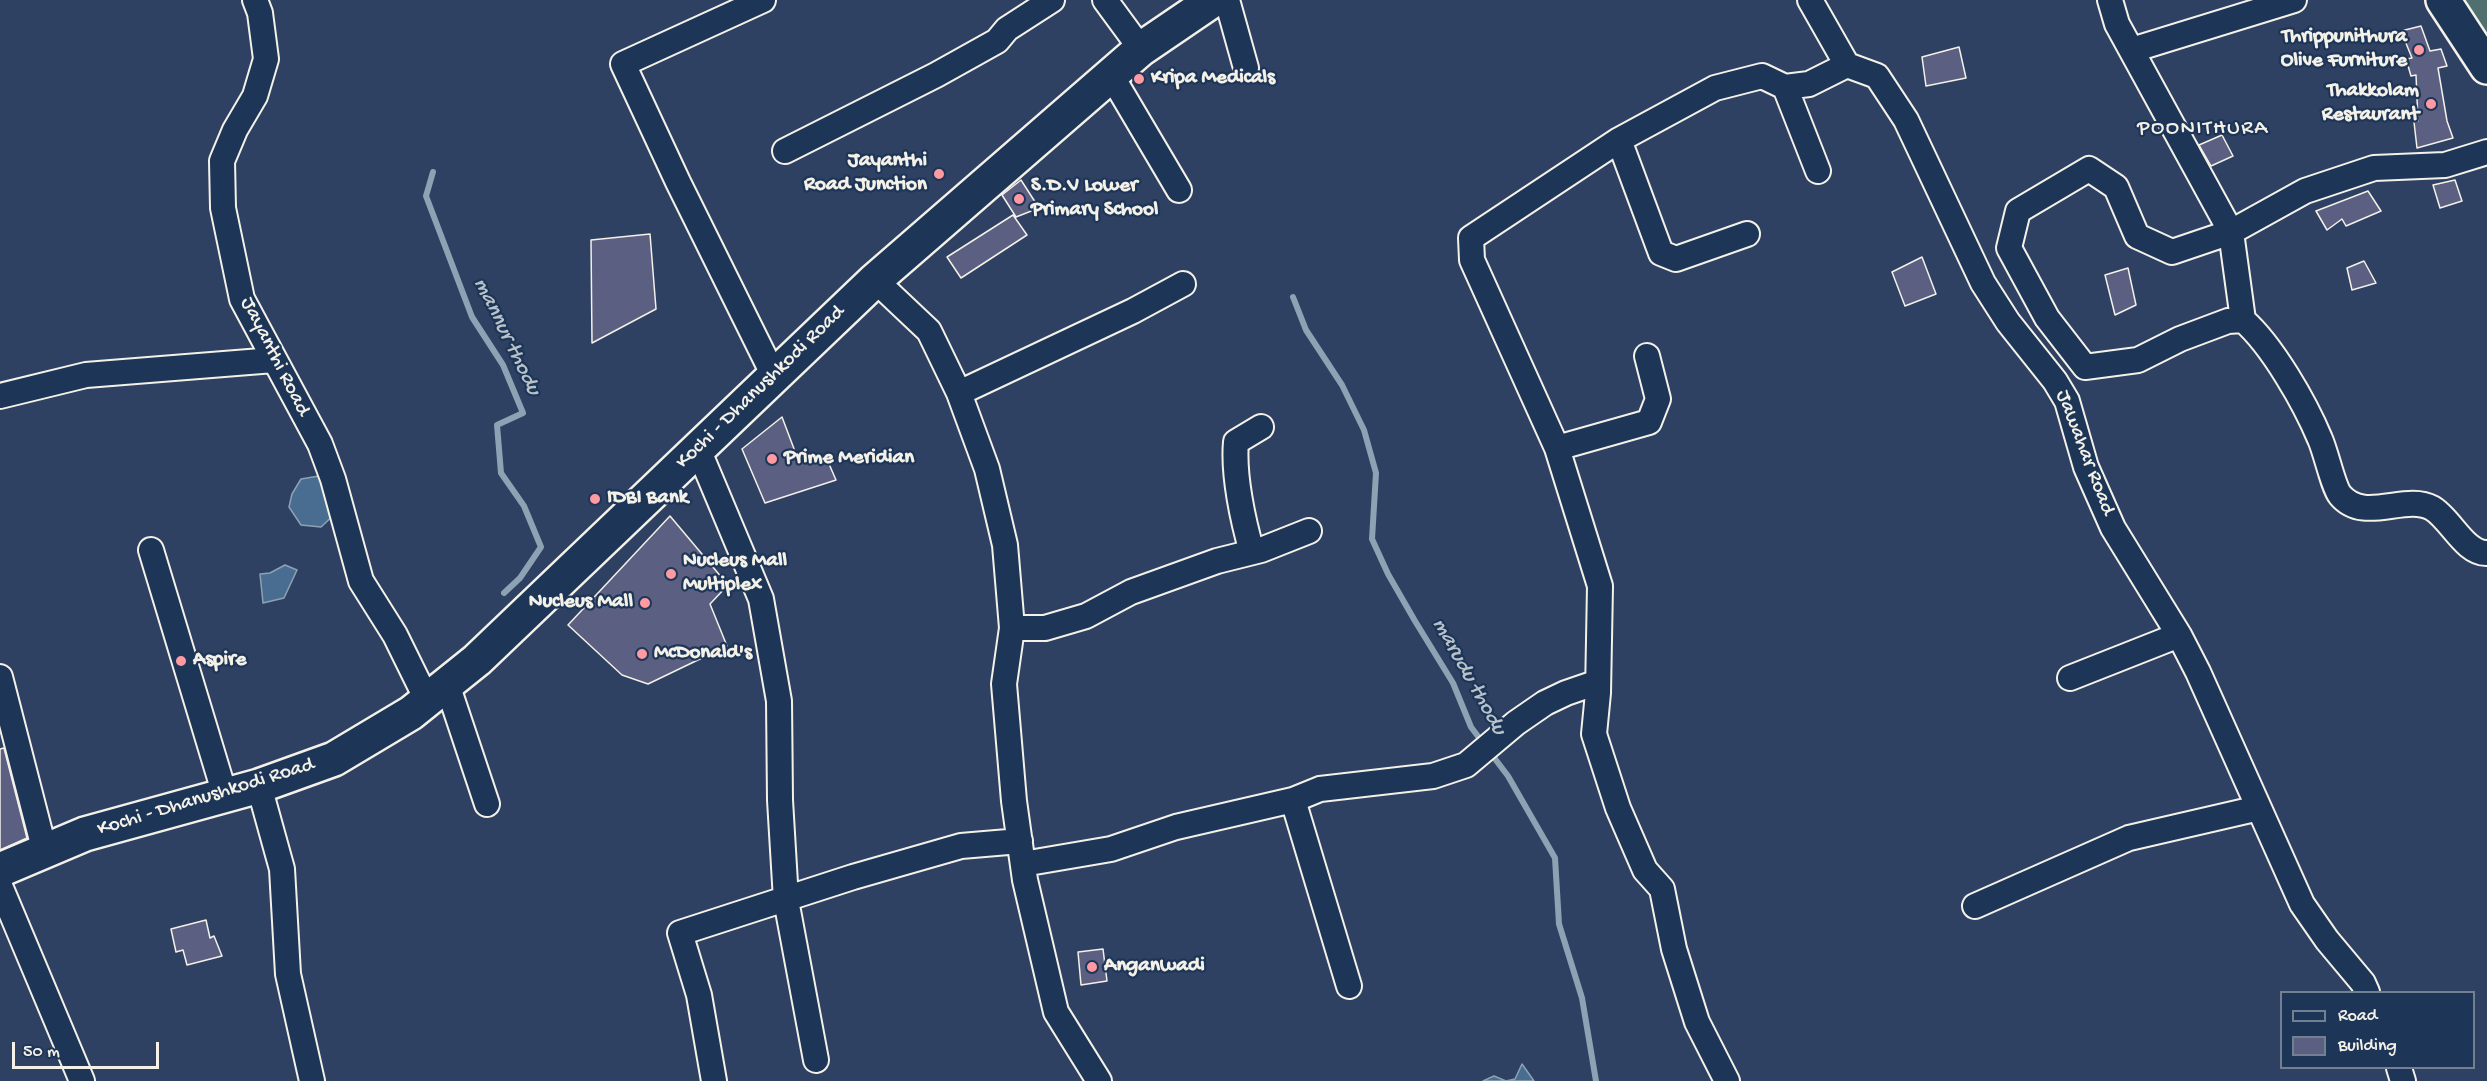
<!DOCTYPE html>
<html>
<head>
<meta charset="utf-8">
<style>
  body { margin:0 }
  #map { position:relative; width:2487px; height:1081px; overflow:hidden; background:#2f4163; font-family:"Gochi Hand",sans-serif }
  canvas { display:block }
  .legend { position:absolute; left:2280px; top:991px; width:195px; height:78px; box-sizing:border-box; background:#1d3557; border:2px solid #738091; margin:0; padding:8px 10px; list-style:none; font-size:18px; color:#f4f1e8 }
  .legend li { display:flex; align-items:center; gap:12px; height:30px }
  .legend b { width:30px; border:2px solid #738091 }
  .scale { position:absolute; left:12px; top:1042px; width:147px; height:27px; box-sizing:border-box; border:3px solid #f4f1e8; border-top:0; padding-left:8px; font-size:18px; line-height:21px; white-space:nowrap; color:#f4f1e8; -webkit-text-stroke:4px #1d3557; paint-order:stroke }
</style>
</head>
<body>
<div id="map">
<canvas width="2487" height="1081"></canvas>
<ul class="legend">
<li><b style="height:8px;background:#1d3557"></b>Road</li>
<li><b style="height:16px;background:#5b5f82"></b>Building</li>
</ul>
<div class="scale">50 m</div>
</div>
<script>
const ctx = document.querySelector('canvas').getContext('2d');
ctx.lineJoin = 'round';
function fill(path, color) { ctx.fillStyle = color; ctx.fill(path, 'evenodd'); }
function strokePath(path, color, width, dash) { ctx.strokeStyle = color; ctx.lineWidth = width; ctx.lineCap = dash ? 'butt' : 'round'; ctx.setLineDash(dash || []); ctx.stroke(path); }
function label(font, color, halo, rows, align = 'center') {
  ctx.font = font + ' "Gochi Hand",sans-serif'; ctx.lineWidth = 4.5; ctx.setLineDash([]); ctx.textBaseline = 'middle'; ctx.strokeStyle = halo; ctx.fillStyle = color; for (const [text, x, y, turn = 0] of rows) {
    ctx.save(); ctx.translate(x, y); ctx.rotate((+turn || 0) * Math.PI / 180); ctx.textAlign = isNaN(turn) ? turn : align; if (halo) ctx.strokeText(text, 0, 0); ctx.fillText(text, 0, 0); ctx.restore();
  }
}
fill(new Path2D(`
  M2460,0H2487V41Z`), '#506f6f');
const water = new Path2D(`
  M319,476L336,513L321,527L301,525L289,507L292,494L301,479Z
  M285,565L297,570L284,598L263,603L260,574L270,573Z
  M1522,1064L1534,1081H1483L1494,1076L1506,1081L1515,1079Z`);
fill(water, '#486d90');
strokePath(water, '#8da2b3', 1.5);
strokePath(new Path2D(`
  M433,172L426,196L472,317L503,365L523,413L497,425L501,473L524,506L541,547L520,578L504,593
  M1293,297L1306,330L1342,385L1364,430L1376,473L1372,539L1388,574L1415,621L1453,683L1471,727L1483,743
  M1489,751L1508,776L1555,858L1559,924L1582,998L1596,1081`), '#8da2b3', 6);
const building = new Path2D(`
  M2421,26L2430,51L2441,49L2447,66L2438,68L2447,121L2453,138L2417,148L2414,122L2418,121L2416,75L2411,76L2406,59L2412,58L2401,31Z
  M1959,47L1966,78L1926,86L1922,57Z
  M2222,135L2233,156L2211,166L2199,145Z
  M1021,180L1039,208L1016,217L1002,195Z
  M2455,180L2462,201L2440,208L2433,185Z
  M2368,191L2381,211L2346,226L2342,219L2327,230L2316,211Z
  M1013,215L1027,235L961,278L947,257Z
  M650,234L656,309L592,343L591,240Z
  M1922,257L1936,294L1905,306L1892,272Z
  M2364,261L2376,283L2352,290L2347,268Z
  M2128,268L2136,305L2115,315L2105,275Z
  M782,417L799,462L826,457L836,480L765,503L742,449Z
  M670,516L728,585L710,604L727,646L648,684L622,675L568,625Z
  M4,748L27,838L0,850V749Z
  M206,920L210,938L214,936L222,956L187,965L183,950L176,952L171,929Z
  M1103,949L1107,981L1081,985L1078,952Z`);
fill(building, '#5b5f82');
strokePath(building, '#f4f1e8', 1.5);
const street = new Path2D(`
  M255,0L260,13L266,59L255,96L235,130L222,161L223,208L242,299L320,444L333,479L361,581L395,635L427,700
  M763,0L623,64L678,182L774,376
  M1105,0L1141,49
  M1227,0L1246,68
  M1810,0L1847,65L1877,76L1906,120L1983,283L2008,322L2055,381L2067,401L2086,467L2113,528L2179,635L2198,672L2302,904L2327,940L2363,983L2367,992
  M2110,0L2117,24L2231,232L2243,320
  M2132,50L2294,0
  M1111,75L1179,190
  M1785,87L1818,171
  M1619,140L1661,253L1676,259L1747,234
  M785,151L936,75L997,41L1007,29L1052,0
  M2487,152L2445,165L2374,168L2305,191L2231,232L2172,252L2137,236L2116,187L2089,169L2018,211L2009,248L2047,318L2085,367L2138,360L2180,339L2228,321L2243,320C2272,345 2305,403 2320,439C2326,452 2333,486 2340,495C2364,524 2405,493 2432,508C2450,518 2465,554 2487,553
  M875,280L929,331L959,393L987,469L1005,545L1012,628L1004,684L1014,801L1025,880L1056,1012L1099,1081
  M959,393L1133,311L1183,284
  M0,396L86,375L274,360
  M1557,448L1649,422L1658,399L1647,356
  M698,449L761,599L779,701L780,800L786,900L816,1060
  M151,550L225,795
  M1252,552C1243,521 1233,475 1236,442L1261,427
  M1012,628H1045L1086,616L1131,592L1217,561L1261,550L1309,531
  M0,677L45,852
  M2070,678L2179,635
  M447,684L487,804
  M259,786L282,869L288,974L312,1081
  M1023,864L1111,849L1176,827L1293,800
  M0,886L82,1081
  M1975,906L2129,838L2259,808
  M1349,986L1293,800L1320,789L1433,776L1466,765L1516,723L1545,703L1566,693L1598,682
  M2399,1068L2403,1081
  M714,1081L699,995L680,933L853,877L961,846L1020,841
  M1727,1081L1697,1022L1674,949L1662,889L1645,870L1618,808L1594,734L1598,693L1600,586L1557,448L1472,260L1471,238L1619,140L1715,88L1762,76L1785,87L1809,84L1847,65`);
const secondary = new Path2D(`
  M2443,0L2487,67`);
const highway = new Path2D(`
  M0,870L85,834L259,786L334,759L411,713L477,660L875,280L1141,49L1213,0`);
strokePath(street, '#f4f1e8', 28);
strokePath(secondary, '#f4f1e8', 38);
strokePath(highway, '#f4f1e8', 38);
strokePath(street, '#1d3557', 24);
strokePath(secondary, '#1d3557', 33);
strokePath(highway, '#1d3557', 33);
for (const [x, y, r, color] of [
  [2419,50,6,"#ff9aa2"],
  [1139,79,6,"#ff9aa2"],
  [2431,104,6,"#ff9aa2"],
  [939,174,6,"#ff9aa2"],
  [1019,199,6,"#ff9aa2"],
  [772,459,6,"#ff9aa2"],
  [595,499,6,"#ff9aa2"],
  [671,574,6,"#ff9aa2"],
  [645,603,6,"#ff9aa2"],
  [642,654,6,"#ff9aa2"],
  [181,661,6,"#ff9aa2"],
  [1092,967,6,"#ff9aa2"]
]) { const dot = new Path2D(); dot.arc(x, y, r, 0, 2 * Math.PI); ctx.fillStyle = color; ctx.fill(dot); strokePath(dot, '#1d3557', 2); }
label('bold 21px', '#f4f1e8', '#1d3557', [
  ["Thrippunithura",2407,38,"right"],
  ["Olive Furniture",2407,62,"right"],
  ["Kripa Medicals",1151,79],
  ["Thakkolam",2419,92,"right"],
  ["Restaurant",2419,116,"right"],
  ["Jayanthi",927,162,"right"],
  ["Road Junction",927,186,"right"],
  ["S.D.V Lower",1031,187],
  ["Primary School",1031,211],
  ["Prime Meridian",784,459],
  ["IDBI Bank",607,499],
  ["Nucleus Mall",683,562],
  ["Multiplex",683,586],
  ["Nucleus Mall",633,603,"right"],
  ["McDonald's",654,654],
  ["Aspire",193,661],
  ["Anganwadi",1104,967]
], 'left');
label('21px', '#f4f1e8', '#1d3557', [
  ["Jayanthi Road",274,357,63],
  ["Kochi - Dhanushkodi Road",761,388,-44],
  ["Jawahar Road",2084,453,69],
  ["Kochi - Dhanushkodi Road",206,798,-17]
]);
ctx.letterSpacing = '1.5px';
label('22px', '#f4f1e8', '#1d3557', [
  ["POONITHURA",2203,130]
]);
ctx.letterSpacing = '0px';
label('italic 22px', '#b8c3c9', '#1d3557', [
  ["mannur thodu",506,337,64],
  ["marudu thodu",1468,677,61]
]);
</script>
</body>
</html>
